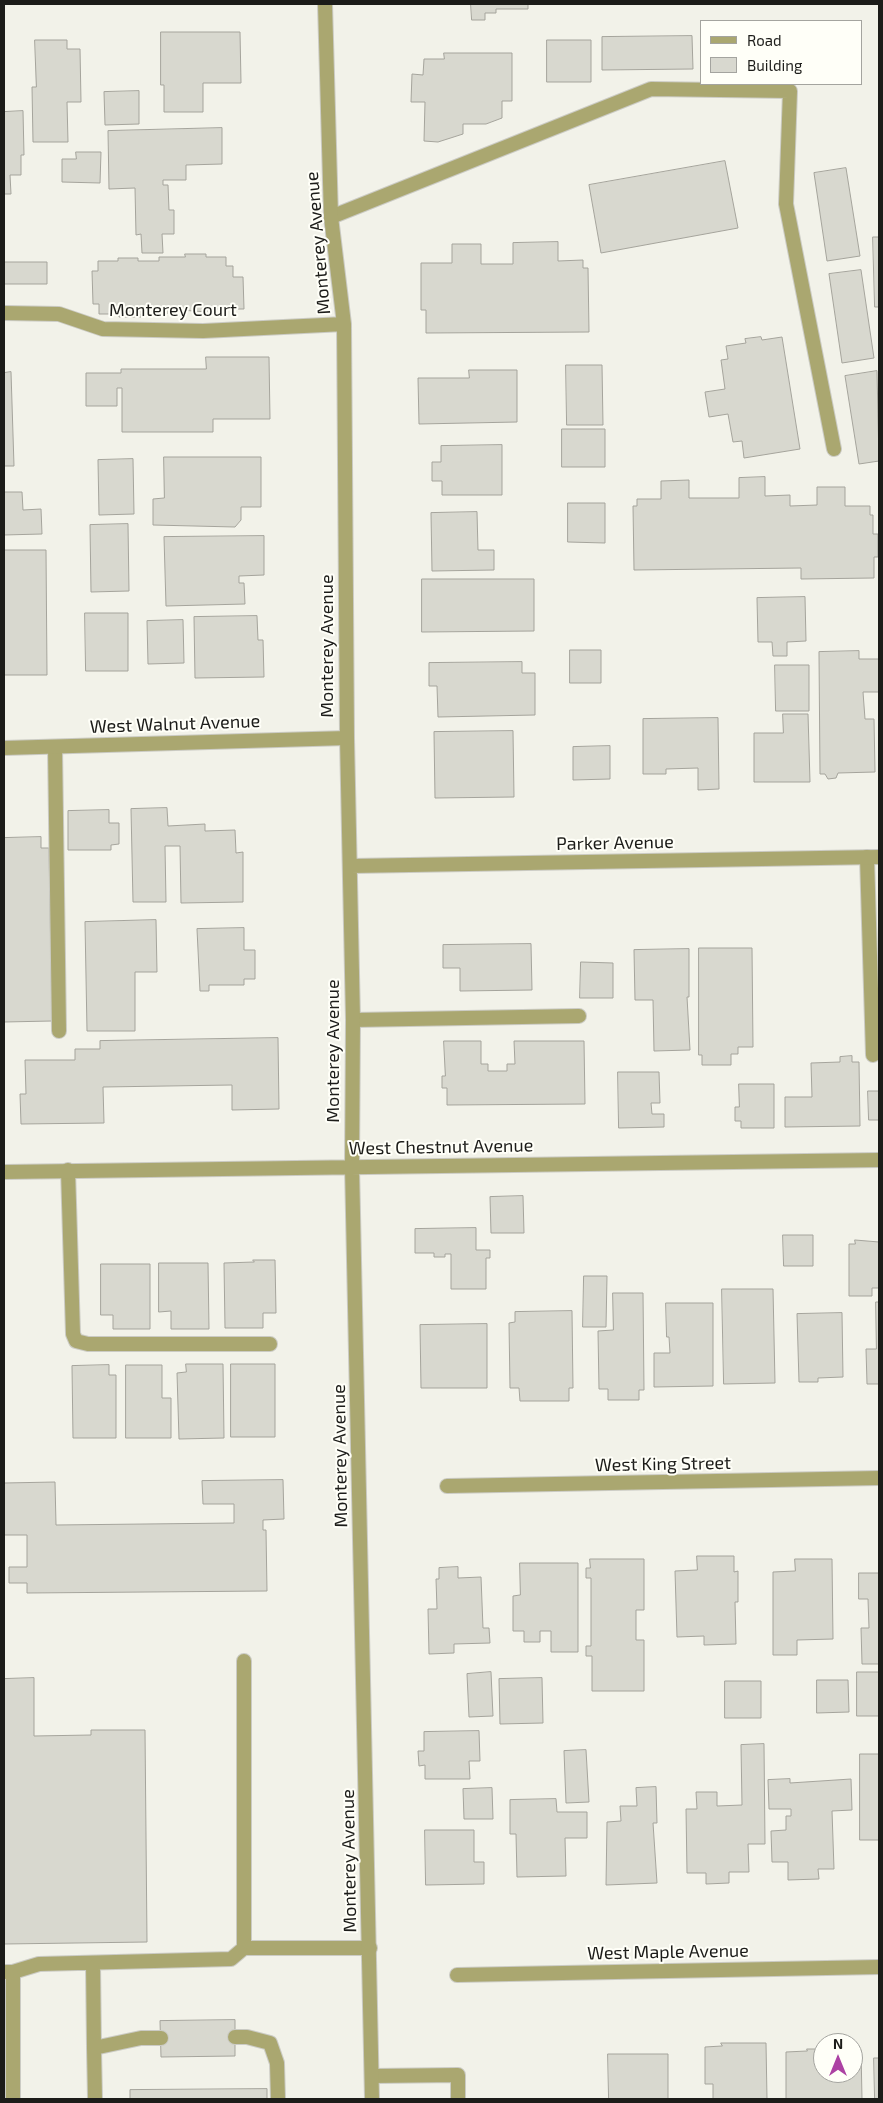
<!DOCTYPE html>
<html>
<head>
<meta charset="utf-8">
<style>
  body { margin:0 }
  #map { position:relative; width:883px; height:2103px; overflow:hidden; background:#f2f2e9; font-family:"Exo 2",sans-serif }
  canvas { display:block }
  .frame { position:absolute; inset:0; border:5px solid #1c1c19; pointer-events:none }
  .legend { position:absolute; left:700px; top:20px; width:162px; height:65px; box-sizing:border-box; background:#fffff8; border:1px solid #a4a49f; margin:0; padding:6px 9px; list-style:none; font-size:15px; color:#1c1c19 }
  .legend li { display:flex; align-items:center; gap:10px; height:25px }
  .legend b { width:25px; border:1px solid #a4a49f }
  .north { position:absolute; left:813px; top:2033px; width:50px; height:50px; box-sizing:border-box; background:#fffff8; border:1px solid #a4a49f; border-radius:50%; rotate:0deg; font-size:14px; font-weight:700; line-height:20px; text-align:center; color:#1c1c19 }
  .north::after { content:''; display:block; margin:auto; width:18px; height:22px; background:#ac42a3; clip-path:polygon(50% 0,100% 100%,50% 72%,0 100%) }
</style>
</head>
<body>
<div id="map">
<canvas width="883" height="2103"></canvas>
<div class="frame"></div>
<ul class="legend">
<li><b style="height:6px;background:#aaa770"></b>Road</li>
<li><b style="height:14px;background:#d8d8cf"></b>Building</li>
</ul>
<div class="north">N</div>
</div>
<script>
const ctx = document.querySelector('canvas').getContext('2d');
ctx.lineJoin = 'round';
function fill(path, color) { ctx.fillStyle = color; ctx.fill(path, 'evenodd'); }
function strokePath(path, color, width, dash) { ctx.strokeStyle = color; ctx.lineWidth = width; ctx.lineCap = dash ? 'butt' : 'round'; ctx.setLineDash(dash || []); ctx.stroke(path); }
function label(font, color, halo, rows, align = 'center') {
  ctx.font = font + ' "Exo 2",sans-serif'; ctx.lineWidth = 4; ctx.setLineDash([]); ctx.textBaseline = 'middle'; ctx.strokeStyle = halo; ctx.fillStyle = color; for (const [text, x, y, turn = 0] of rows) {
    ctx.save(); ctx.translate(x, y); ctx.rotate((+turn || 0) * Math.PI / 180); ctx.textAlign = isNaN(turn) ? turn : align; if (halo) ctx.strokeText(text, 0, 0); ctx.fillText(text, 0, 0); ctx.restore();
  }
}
const building = new Path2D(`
  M471,4H528V9H496V13H485V20H472Z
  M161,32H240L241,83H203V112H164V85H161Z
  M692,36L693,69L602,70V37Z
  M35,40H67V49H80L81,102H67L68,142H33L32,87H36Z
  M547,40H591V82H547Z
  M444,53H512V101H502V118L486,124H463V134L438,142L424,141L425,102H411L412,74L423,75L424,59H444Z
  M139,91V124L105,125L104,92Z
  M23,111L24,155H21V175H10L11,194H4V112Z
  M222,128V164L186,165V180H163V185H168L169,210H174V234H162L163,253H142L141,234L136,235L135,188L109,189L108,131Z
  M76,152H101L100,183L62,182V159H76Z
  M725,161L738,228L601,253L589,185Z
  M846,168L860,256L827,261L814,173Z
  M873,237H879V307H875Z
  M558,242V261L583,260V268H588L589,332L426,333V310H421V263H452V244H481V264H513V243Z
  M185,254H206V257H226V266H233V277H243L244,309H207V312L167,309V314H141V317H119V314H99V304H93L92,271H98V261H118V258H138V261H159V257H185Z
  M4,262H47V284H4Z
  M861,270L874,358L842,363L829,274Z
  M761,337L762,340L782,337L800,449L744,458L742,441L733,442L728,414L709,417L705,392L725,389L721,360L728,359L726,346L746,343L745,339Z
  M206,357H269L270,419H213V432H122V388H117V406H86V373H121V369H206Z
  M566,365H602L603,425H567Z
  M469,370H517V422L419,424L418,378H469Z
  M877,371L879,461L859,464L845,376Z
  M11,372L14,466H4V373Z
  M562,429H605V467H562Z
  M502,445V495H442V481H432V462H441V446Z
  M164,457H261V507H241V520L235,527L153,525V499L164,498Z
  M133,459L134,514L99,515L98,460Z
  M765,477V496L790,495V506L817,505V487H845V506H870V515H873V534H878V557H874V578L801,579V568L634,570L633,506H637V499H661V481L689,480V498H739V478Z
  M4,492H22L23,510L41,509L42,534L4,535Z
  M568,503H605V543L568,542Z
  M477,512L478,550H494V570L432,571L431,513Z
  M128,524L129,591L91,592L90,525Z
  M264,536V575L239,576V583H244L245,604L166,606L164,537Z
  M4,550H46L47,675H4Z
  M422,579H534V631L422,632Z
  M805,597L806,641L787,642V656H773L772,642H758L757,598Z
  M85,613H128V671H86Z
  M257,616L258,640H263L264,677L195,678L194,617Z
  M183,620L184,663L148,664L147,621Z
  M570,650H601V683H570Z
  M859,651V659H879V692H863L865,719H874L875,772L838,773L836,778L828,779L825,774H820L819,652Z
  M522,662V673H535V715L438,717L437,686H429V663Z
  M775,665H809V711H776Z
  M783,714H808L810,782H754V733H783Z
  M718,718L719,789L698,790V768L666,769V774H643V719Z
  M513,731L514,797L435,798L434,732Z
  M610,746V779L573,780V747Z
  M167,808L168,826L205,824V831L235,830L236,853L243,852V902L181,903L180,846H165L166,902H133L131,809Z
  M109,810V823H119V844L111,845V850H68V811Z
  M41,837V848H49L52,1021L4,1022V838Z
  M156,920L157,972H135V1031H87L85,922Z
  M244,928V950H255V979H244V985H209V991H200L197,929Z
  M531,944L532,990L460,991V968H443V945Z
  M699,948H752L753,1047H738V1054H731V1065H702V1055H699Z
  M689,949V997H687L690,1050L654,1051L653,1000H635L634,950Z
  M581,962L613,963V998H580Z
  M278,1038L279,1109L232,1110V1085L103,1087L104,1123L21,1124L20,1094H26L25,1060H75V1049H100V1041Z
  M444,1041H481V1064H488V1071H507V1064H515L514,1041H584L585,1104L447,1105V1088H442V1076H445Z
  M852,1056V1062H859L860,1126L785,1127V1097H812L811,1063L840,1062V1057Z
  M618,1072H659L660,1103H651L652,1114H664V1127L619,1128Z
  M739,1084H774V1128H741V1121H735V1107H739Z
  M868,1091H879V1120H869Z
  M523,1196L524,1233H491L490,1197Z
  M476,1228V1250H490V1258H486V1289H451V1254H445V1257H434V1253H415V1229Z
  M783,1235H813V1266H784Z
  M855,1240L879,1242V1288H872V1296H849V1244H855Z
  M253,1260H275L276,1313H263V1328H225L224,1263L254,1262Z
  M159,1263H208L209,1329H171V1311L159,1312Z
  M101,1264H150V1329H113V1315H101Z
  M584,1276H607L606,1327H583Z
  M722,1289H773L775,1383L724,1384Z
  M613,1293H643L644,1390H639V1400H608V1389H599L598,1331L613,1330Z
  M876,1302H879V1384H867L866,1349H876Z
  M666,1303H713V1386L654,1387V1353H670L669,1337H667Z
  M572,1311L573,1388H569V1401H520L519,1388H510L509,1323L515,1322V1312Z
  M842,1313L843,1377L818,1378V1382H799L797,1314Z
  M487,1324V1388H421L420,1325Z
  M186,1364H223L224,1438L179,1439L177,1373L186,1372Z
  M231,1364H275V1437H231Z
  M109,1365V1375H116V1438H73L72,1366Z
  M126,1365H162V1398H171V1438H126Z
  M283,1480L284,1519L263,1520V1530H266L267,1591L27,1593V1583H9V1567H27V1535H4V1483L55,1482L56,1525L234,1523V1504H203L202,1481Z
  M697,1556H734V1572L738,1571V1602H735L736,1644L704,1645V1636L677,1637L675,1571L697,1570Z
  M590,1559H644V1610H636V1640H644V1691H592V1656H586V1646H591V1578H586V1568H590Z
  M795,1559H832L833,1639L797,1640V1655H773V1572L795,1571Z
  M520,1563H578V1652H551V1631H540V1642H524V1631H513V1596L520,1595Z
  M458,1567V1578L481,1577L483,1628H489L490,1643L454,1644V1653L429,1654L428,1609H437L436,1579H439V1568Z
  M859,1573H879V1664H862L861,1628H869L868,1599H859Z
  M491,1672L493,1716L469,1717L467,1674Z
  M857,1672H879V1716H857Z
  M34,1678V1736L91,1735V1730H145L147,1942L4,1944V1679Z
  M542,1678L543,1723L500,1724L499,1679Z
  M817,1680H848L849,1712L817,1713Z
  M725,1681H761V1718H725Z
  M479,1731L480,1761H469L470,1779H425V1765L419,1766L418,1751H424V1732Z
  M764,1744L765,1844H748L749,1872H729V1883L706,1884V1873H687L686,1809H697L696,1792H717V1806L742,1805L741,1745Z
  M586,1750L589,1802L566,1803L564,1751Z
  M860,1754H879V1840H860Z
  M790,1779V1783L851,1779L852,1810L832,1811L834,1869H818L819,1879L788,1880V1862H772L771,1831L786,1830V1816H791V1809H769L768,1780Z
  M656,1787L657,1823H653L657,1883L606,1885L607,1822L621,1821L620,1806H637L636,1788Z
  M492,1788L493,1819H464L463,1789Z
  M556,1799L557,1812H587V1838H565L566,1876L517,1877L516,1834H510V1800Z
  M425,1830H474V1862H484V1884L426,1885Z
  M235,2020V2056L161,2057L160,2021Z
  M721,2043H766L767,2099H713V2084H705V2047L722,2046Z
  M807,2049H823V2073H853V2050H861L862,2099H786V2052L807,2051Z
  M608,2054H668V2099H609Z
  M874,2058H879V2099H875Z
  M267,2089V2099H130V2090Z`);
fill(building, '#d8d8cf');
strokePath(building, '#a5a49c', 1);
const service = new Path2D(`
  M331,217L651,89L790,91L786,204L834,449
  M55,747L59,1031
  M867,857L873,1055
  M353,1020L579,1016
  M68,1170L73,1334L76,1341L88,1344H270
  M244,1948V1661
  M93,1963L94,2048
  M6,1972H13V2099
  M13,1972L39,1964L231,1959L244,1948H370
  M235,2037H247L270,2043L277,2063L278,2099
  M372,2076L458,2075V2099
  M95,2099L94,2048L141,2038H161`);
const minor = new Path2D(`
  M325,4L331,217L344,324L347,738L353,1020L352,1167L372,2099
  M4,313L59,314L103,329L203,331L344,324
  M4,748L347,738
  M351,866L879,857
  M4,1172L879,1160
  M447,1486L879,1478
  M457,1975L879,1967`);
strokePath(service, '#cbcbc4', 16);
strokePath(minor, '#cbcbc4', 16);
strokePath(service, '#aaa770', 14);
strokePath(minor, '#aaa770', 14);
label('18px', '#1c1c19', '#fffff8', [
  ["Monterey Avenue",318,243,-95],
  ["Monterey Court",173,310],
  ["Monterey Avenue",327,646,-90],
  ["West Walnut Avenue",175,724,-2],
  ["Parker Avenue",615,843,-1],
  ["Monterey Avenue",333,1051,-90],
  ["West Chestnut Avenue",441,1147,-1],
  ["Monterey Avenue",340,1456,-91],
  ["West King Street",663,1464,-1],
  ["Monterey Avenue",349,1861,-91],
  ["West Maple Avenue",668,1952,-1]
]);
</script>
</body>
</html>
